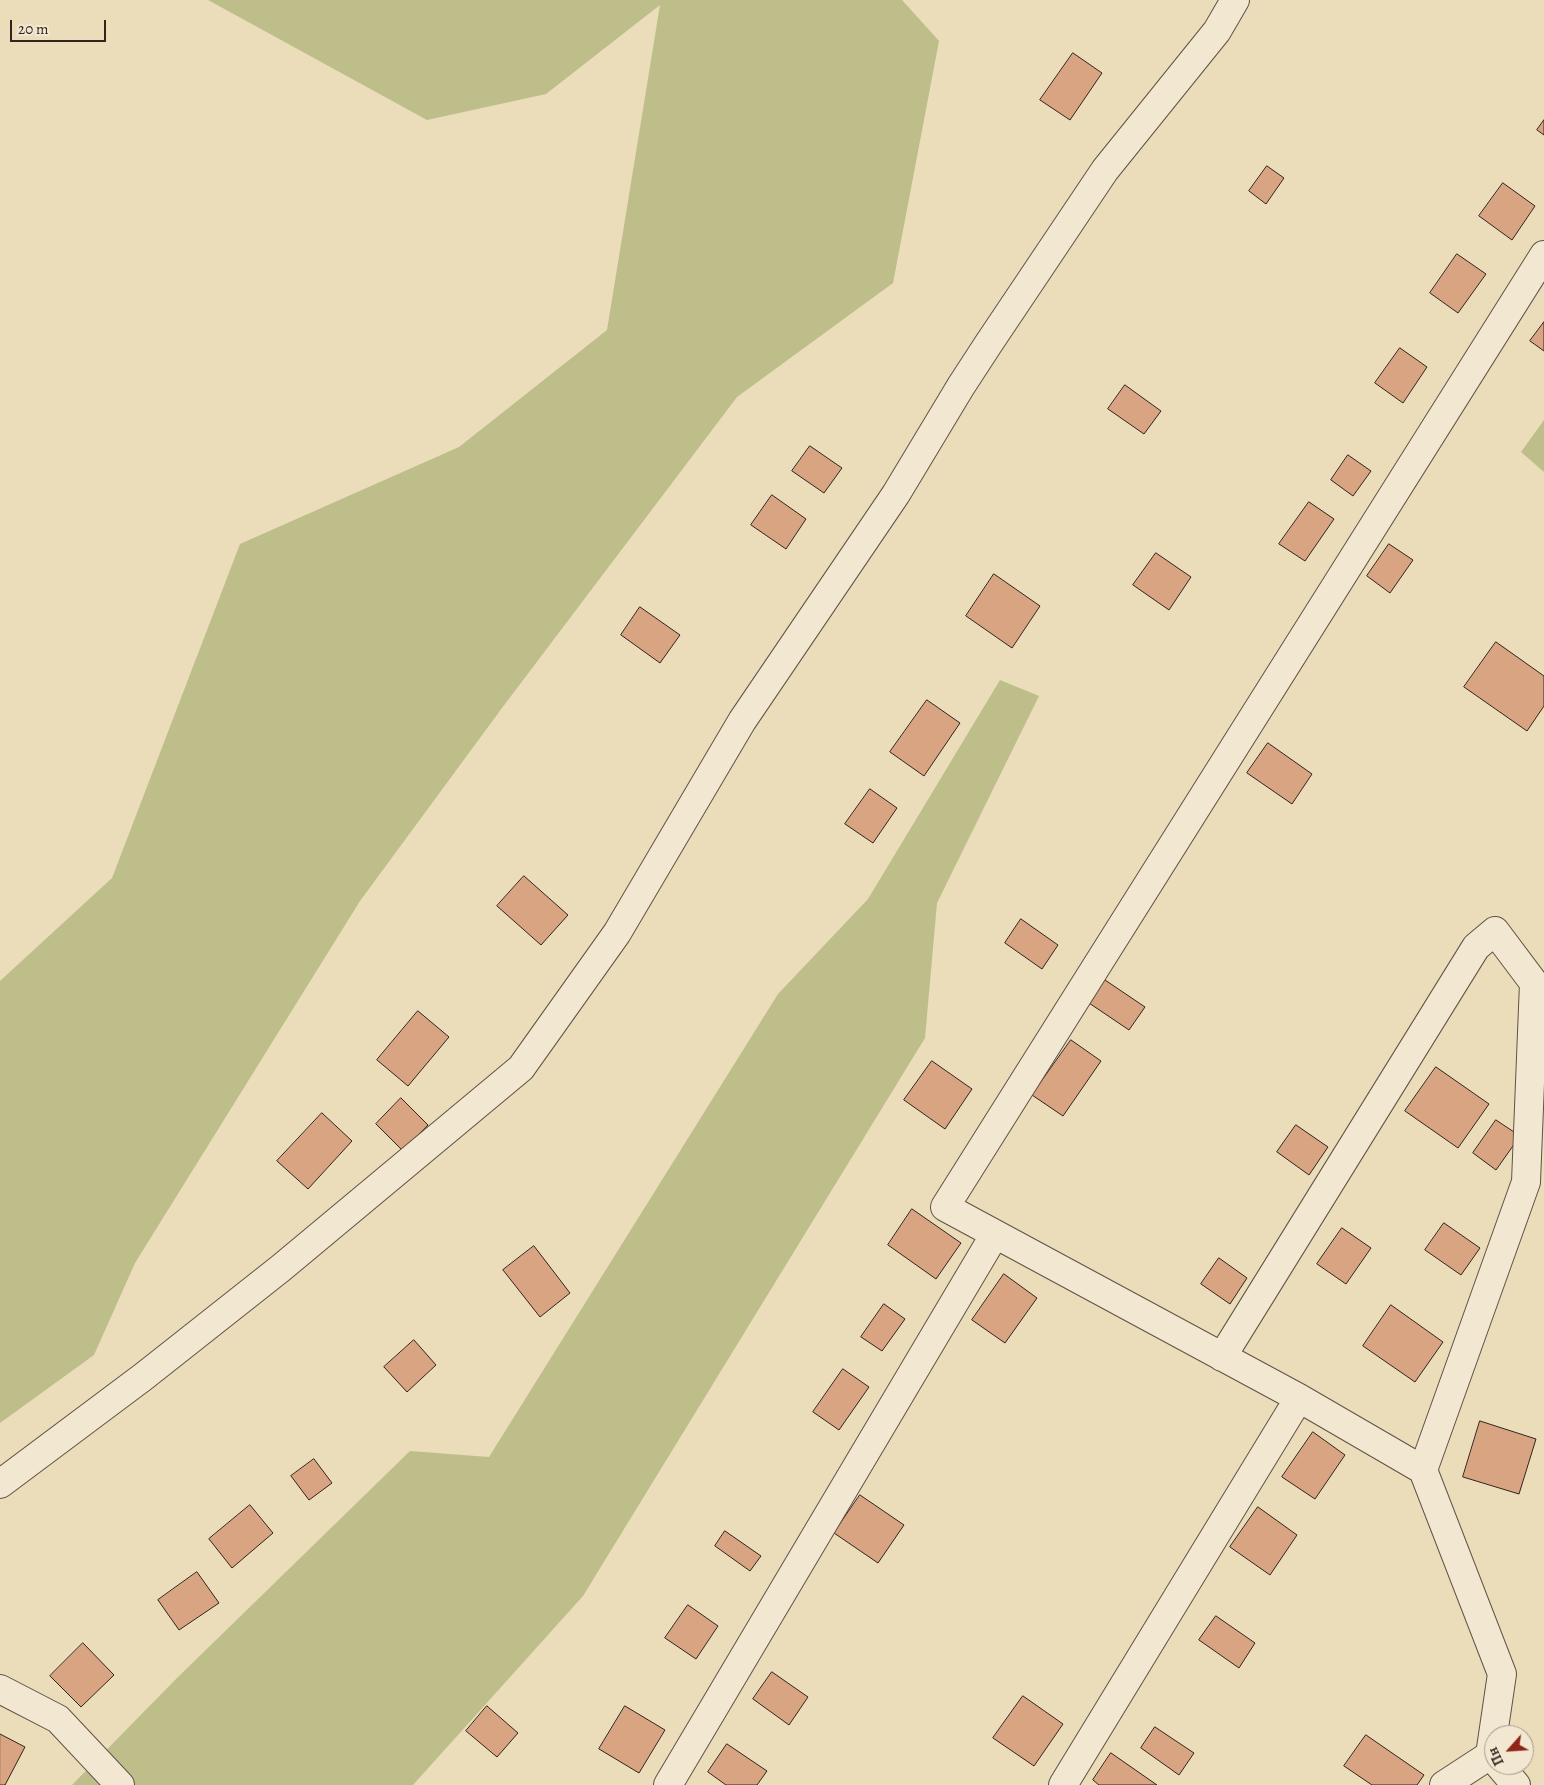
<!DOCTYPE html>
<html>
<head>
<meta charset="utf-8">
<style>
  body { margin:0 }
  #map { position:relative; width:1544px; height:1785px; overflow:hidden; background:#ebdcba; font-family:Alegreya,serif }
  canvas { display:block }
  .north { position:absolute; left:1484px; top:1725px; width:50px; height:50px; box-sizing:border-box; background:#f2e8d2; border:1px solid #a59a8a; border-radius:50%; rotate:244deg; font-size:14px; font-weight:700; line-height:20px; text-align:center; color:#31241f }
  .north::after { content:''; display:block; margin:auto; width:18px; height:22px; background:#8f2418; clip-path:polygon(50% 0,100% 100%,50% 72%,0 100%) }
  .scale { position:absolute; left:10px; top:20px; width:96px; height:22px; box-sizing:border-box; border:2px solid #31241f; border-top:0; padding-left:6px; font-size:15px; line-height:18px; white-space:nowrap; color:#31241f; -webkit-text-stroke:4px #f2e8d2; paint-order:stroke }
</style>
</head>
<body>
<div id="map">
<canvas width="1544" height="1785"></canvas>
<div class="north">Пн</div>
<div class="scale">20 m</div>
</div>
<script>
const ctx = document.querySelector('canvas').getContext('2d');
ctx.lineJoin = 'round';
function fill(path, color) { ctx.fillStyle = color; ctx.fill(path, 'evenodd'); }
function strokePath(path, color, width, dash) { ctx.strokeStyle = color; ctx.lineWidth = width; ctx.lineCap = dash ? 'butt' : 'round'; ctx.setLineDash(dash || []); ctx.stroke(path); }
fill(new Path2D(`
  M208,0H902L939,41L893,283L737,397L502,708L360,901L135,1263L94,1355L0,1423V981L112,878L240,544L459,447L607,330L660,5L546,94L427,120Z
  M1544,420V472L1521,452Z
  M1000,680L1039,696L937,903L925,1038L583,1596L413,1785H72L177,1678L410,1451L489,1457L778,994L868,899Z`), '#bebe8b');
const building = new Path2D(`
  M1073,53L1102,73L1070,120L1040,100Z
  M1544,120V135L1537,130Z
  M1267,166L1284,178L1266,204L1249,191Z
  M1503,183L1535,206L1512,240L1479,216Z
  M1457,254L1486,274L1458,313L1430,293Z
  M1544,322V351L1530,341Z
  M1400,348L1427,367L1403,403L1375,383Z
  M1125,385L1161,411L1144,434L1108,409Z
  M810,446L842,468L824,493L792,471Z
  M1348,455L1371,471L1353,496L1331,480Z
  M772,495L806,519L786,549L751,525Z
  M1309,502L1334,519L1305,561L1279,544Z
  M1389,544L1413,560L1390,593L1367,576Z
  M1156,553L1191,577L1169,610L1133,585Z
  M994,574L1040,606L1012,648L966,616Z
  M640,607L680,635L660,663L621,635Z
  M1496,642L1544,676V706L1527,731L1464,687Z
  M927,700L960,723L924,776L890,752Z
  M1268,743L1312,774L1292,804L1247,773Z
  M870,789L897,808L873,843L845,824Z
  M524,876L568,915L541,945L497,906Z
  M1021,919L1058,945L1042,969L1005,943Z
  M1105,980L1145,1007L1129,1030L1089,1003Z
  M418,1011L449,1037L408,1086L377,1060Z
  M1071,1040L1101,1061L1063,1116L1032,1095Z
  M932,1061L972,1089L945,1129L904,1100Z
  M1436,1067L1489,1104L1458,1148L1405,1111Z
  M401,1098L428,1125L403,1151L376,1124Z
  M322,1113L352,1141L308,1189L277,1161Z
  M1496,1120L1520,1136L1496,1170L1473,1153Z
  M1296,1125L1328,1147L1309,1175L1277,1152Z
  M912,1209L961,1243L936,1279L888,1245Z
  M1444,1223L1480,1248L1461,1275L1425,1250Z
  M1342,1228L1371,1248L1346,1284L1317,1264Z
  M534,1246L570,1293L540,1317L503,1270Z
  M1219,1258L1247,1278L1230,1304L1201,1284Z
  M1004,1274L1037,1298L1005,1343L972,1320Z
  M884,1304L905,1319L882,1351L861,1337Z
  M1391,1305L1443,1342L1415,1382L1363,1346Z
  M414,1340L436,1365L407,1392L384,1367Z
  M843,1369L869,1387L839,1430L813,1412Z
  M1480,1421L1536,1439L1519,1494L1463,1477Z
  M1313,1432L1345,1455L1315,1499L1282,1477Z
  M314,1459L332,1483L309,1500L291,1476Z
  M860,1495L904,1525L878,1563L834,1533Z
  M250,1505L273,1533L232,1568L209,1539Z
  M1258,1507L1297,1535L1270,1575L1230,1547Z
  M725,1531L761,1556L750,1571L715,1546Z
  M197,1572L219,1603L179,1630L158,1600Z
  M688,1605L718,1626L696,1659L665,1638Z
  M1216,1616L1255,1643L1239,1668L1199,1640Z
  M83,1643L114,1675L81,1707L50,1676Z
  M772,1672L808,1697L789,1725L753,1699Z
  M1023,1696L1063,1724L1034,1766L993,1738Z
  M487,1706L518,1733L497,1757L466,1731Z
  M625,1706L665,1730L639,1773L599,1749Z
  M1155,1727L1194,1753L1179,1775L1141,1748Z
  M0,1734L25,1747L5,1785H0Z
  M1366,1735L1424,1775L1417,1785H1372L1344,1766Z
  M727,1744L767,1771L757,1785H726L708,1772Z
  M1111,1753L1157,1785H1099L1093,1780Z`);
fill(building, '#d9a481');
strokePath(building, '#31241f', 1);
const minor = new Path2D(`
  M1222,1357L1476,947L1495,931L1534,983L1526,1182L1423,1470
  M0,1484L143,1377L281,1268L521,1068L617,933L742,721L896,494L961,386L989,343L1105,170L1217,31L1235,0
  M0,1689L58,1719L120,1785
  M1499,1765L1516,1785
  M668,1785L995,1234
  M1063,1785L1299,1398
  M1444,1785L1490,1755L1502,1674L1423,1470L1299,1398L945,1207L1544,255`);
strokePath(minor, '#605246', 30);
strokePath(minor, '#f2e8d2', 28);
</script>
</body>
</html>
